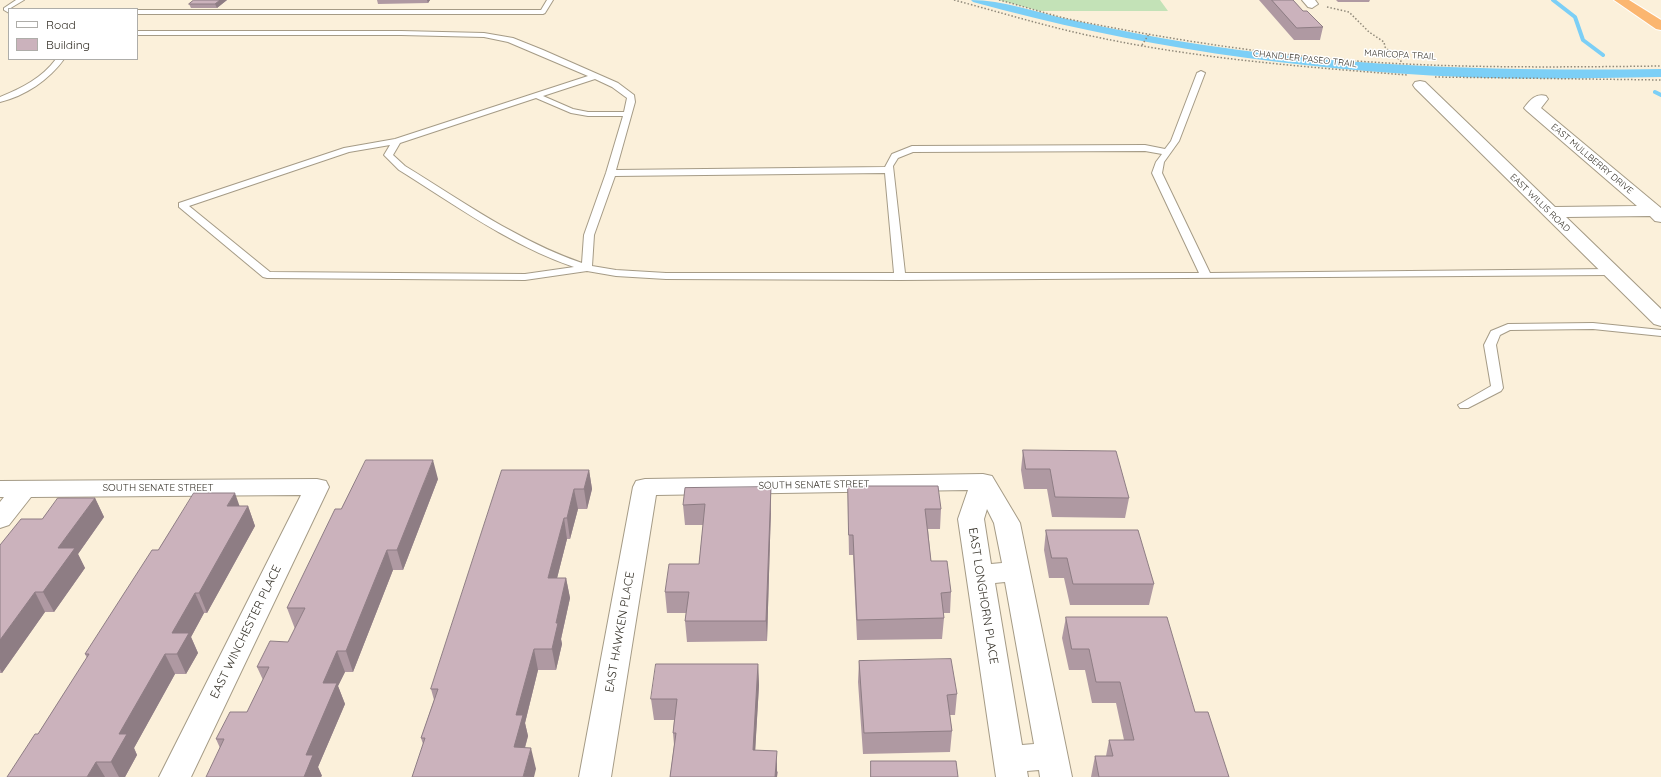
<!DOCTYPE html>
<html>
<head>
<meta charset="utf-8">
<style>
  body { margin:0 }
  #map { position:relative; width:1661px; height:777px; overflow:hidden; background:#fbf0da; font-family:Quicksand,sans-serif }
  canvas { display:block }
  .legend { position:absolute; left:8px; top:8px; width:130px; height:52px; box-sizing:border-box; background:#fff; border:1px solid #aeada9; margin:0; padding:5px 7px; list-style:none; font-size:12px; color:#353128 }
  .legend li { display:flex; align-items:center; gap:8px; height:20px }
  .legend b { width:20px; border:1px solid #aeada9 }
</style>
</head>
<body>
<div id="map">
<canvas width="1661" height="777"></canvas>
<ul class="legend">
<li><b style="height:5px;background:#fff"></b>Road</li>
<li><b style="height:11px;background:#cbb2bc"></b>Building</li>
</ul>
</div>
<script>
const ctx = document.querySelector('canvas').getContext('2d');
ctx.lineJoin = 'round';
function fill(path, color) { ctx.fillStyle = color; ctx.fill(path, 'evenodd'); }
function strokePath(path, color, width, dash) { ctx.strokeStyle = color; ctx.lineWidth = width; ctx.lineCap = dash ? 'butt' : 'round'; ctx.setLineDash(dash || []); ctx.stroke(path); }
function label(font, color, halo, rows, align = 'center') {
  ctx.font = font + ' Quicksand,sans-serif'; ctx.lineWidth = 3; ctx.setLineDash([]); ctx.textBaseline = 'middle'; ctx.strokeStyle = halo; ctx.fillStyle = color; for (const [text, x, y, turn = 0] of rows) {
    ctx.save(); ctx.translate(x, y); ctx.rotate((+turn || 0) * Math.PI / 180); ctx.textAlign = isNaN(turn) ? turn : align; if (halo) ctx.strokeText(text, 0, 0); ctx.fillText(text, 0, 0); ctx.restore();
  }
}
fill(new Path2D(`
  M999,0H1160L1168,11H1040Z`), '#c3e2b7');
strokePath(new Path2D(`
  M1553,0L1575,17L1583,40L1603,55
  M1655,92L1661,95`), '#7ccff6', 4);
fill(new Path2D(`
  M971,0C1003,0 1035,12 1067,19C1117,30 1167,40 1218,47C1365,68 1513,71 1661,69V77C1595,78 1528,80 1462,77C1296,70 1133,46 973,2Z`), '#7ccff6');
const service = new Path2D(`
  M16,0H24L9,9V13L4,10V8Z
  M547,0H553L545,13L543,14H137V10H541Z
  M137,31H401L484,33L513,38L543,50L618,83L634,95L635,102L616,170L885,167L892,154L912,146L1145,145L1165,149L1171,141L1197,73L1201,71L1205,73L1179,141L1164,162L1162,173L1210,273L1610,269L1615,272L1610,275L900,280L666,279L616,276L587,271L525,280L267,278L263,277L179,207V203L344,148L395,139L588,76L508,42L484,37L401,35H137ZM595,79L612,87L627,98L624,112H588L573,109L543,96ZM536,98L571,113L588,116H623L606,173L584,235L582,263C518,241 462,201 405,166L393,155L400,143ZM390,145L384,155L399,170C455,205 510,245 574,267L525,274L270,272L189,206L349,152ZM1145,151L1162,154L1156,162L1152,173L1199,273H905L893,166L898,158L913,152ZM885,173L894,273H666L616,270L592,266L594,235L615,176Z
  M56,59H64C49,80 25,96 0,102V97C22,88 42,78 56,59Z
  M1593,323L1661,330V336L1593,329L1510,330L1500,335L1496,345L1503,388L1501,391L1468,408H1460L1458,405L1491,386L1484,345L1491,331L1508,324Z`);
const minor = new Path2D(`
  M1302,0H1315L1318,4L1312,8L1308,7Z
  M1420,81L1425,82L1555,207L1637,206L1527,111L1524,108C1530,100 1536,93 1546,96L1548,99L1541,108L1661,208V222L1655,221L1650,216L1566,217L1661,309V326L1654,324L1415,88L1413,85L1415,82Z
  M983,474L992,476L1020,523L1072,777H1040L1039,770L1027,771L1028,777H996L958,519L968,490L656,495L611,777H579L633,487L636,481L645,479ZM987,509L994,523L1002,563L991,564L984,519ZM1005,582L1034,744L1022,745L995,583Z
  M317,479L326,481L329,487L191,777H159L301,495L31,497L9,525L0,528V502L4,497H0V481Z`);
const motorway = new Path2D(`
  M1614,0H1629L1661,20V30L1656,29Z`);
strokePath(service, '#a59b86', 2);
strokePath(minor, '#a59b86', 2);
strokePath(motorway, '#fff', 2);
strokePath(new Path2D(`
  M954,0C1003,13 1051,28 1101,38C1201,59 1305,67 1407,75
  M999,0C1027,7 1055,17 1083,22C1189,43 1298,59 1406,64C1491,68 1576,67 1661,66
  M1327,7L1349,12L1369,32L1384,42L1385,47L1403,63
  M1142,45L1149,34
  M1435,77L1661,80`), '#8f8879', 1.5, [1.5, 2]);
fill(service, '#fff');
fill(minor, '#fff');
fill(motorway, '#fbb670');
fill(new Path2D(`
  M194,0H227L217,8H191L189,4Z
  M377,0H430L428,3L378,4Z
  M1259,0H1293L1303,11L1323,27L1320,40H1294Z
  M1336,0H1370L1369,2H1338Z
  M1023,450L1129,498L1125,518L1052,517L1047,489H1024L1021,470Z
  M502,470H589L592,489L587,509H578L570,539H567L557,578H566L570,598L561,639L562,644L556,670H538L525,723L528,736L525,748L536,769L423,744L421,738L434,700L431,689Z
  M438,479L403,570H393L353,672H345L338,686L345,704L318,767L322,776L220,748L216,739L247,712L263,680L257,667L288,642L295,629L287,608L341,509Z
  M848,486L941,509L940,529H928L931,561L951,592L950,613H943L944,618L942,639L857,640L853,555H849L848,506Z
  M771,487V507L767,641L687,642L685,621L686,613H667L665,592L699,564L703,525H685L683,505Z
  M95,498L104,517L78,554L85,568L54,612H45L2,673H0V545L42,519Z
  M240,506H248L255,526L207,613H204L191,637L198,653L186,674H175L134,748L137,755L125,777H7L38,734L87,658L85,654L158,550Z
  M1046,530L1154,584L1149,605H1070L1064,578H1049L1044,550Z
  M1066,617L1195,712L1229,777H1091L1095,756H1106L1109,740H1124L1116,703H1092L1085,670H1069L1062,638Z
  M859,661L957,694L955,715H950L952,731L950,752L863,754L858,682Z
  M758,664L759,685L755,751L778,772L777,777H670L674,745L673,733L674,720H654L651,699Z`), '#af99a2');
fill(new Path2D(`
  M220,0H227L217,8L215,4Z
  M427,0H430L428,3Z
  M433,460L438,479L403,570L397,550Z
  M589,470L592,489L587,509L584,489Z
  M771,487V507L767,641L766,621Z
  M574,489L578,509L570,539L567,518Z
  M235,493L242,513L227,506Z
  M95,498L104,517L78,554L85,568L54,612L43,592L58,548Z
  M248,506L255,526L207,613L199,593Z
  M564,518L567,539L552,598L548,578Z
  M387,550L393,570L353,672L346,651Z
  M566,578L570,598L561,639L562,644L556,670L552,649L556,623Z
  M35,592L45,612L2,673L0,669V640Z
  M195,593L204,613L191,637L198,653L186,674L177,654L172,633Z
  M534,649L538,670L525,723L528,736L519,768L514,747L516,715Z
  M337,651L345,672L338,686L345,704L318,767L322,776L321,777H304L306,755L323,683Z
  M165,654L175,674L134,748L137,755L125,777H119L111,762L119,734Z
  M758,664L759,685L754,771L753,750Z
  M531,748L536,769L534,777H523Z
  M777,751V777H775Z
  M96,762L105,777H87Z`), '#8e7d84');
const building = new Path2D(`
  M194,0H220L215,4H189Z
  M1272,0H1293L1303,11H1307L1323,27L1297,28Z
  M1023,450L1116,451L1129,498L1055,497L1050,469H1026Z
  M366,460H433L397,550H387L346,651H337L323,683H337L306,755H313L304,777H206L224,739H216L230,712H247L269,667H257L270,641L288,642L305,608H287L335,509H341Z
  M502,470H589L584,489H574L567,518H564L548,578H566L556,623H558L552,649H534L516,715H523L514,747L531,748L523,777H412L425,738H421L438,689H431Z
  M848,486H938L941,509H925L931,561H947L951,592L941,593L944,618L857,620L853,535H849Z
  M771,487L766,621H685L689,592H665L669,564H699L705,504L683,505L685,488Z
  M194,493H235L227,506H248L199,593H195L172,633H189L177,654H165L119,734H127L111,762H96L87,777H7L35,734H38L89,654H85L152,550H158Z
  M58,498H95L58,548H75L43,592H35L0,640V545L21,519H42Z
  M1046,530H1138L1154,584H1073L1067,558H1052Z
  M1066,617H1167L1195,712H1208L1229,777H1099L1095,756H1113L1109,740H1134L1120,682H1096L1089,649H1072Z
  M951,659L957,694L947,695L952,731L864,733L859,661Z
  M656,664H758L753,750L777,751L775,777H670L676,733H673L677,699H651Z
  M871,761H956L958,777H871Z`);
fill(building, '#cbb2bc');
strokePath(building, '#8e7d84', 1);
label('9px', '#353128', '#fff', [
  ["MARICOPA TRAIL",1400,55,3],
  ["CHANDLER PASEO TRAIL",1305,59,6],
  ["EAST MULLBERRY DRIVE",1592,159,40],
  ["EAST WILLIS ROAD",1540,203,44]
]);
label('10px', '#353128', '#fff', [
  ["SOUTH SENATE STREET",814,485,-1],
  ["SOUTH SENATE STREET",158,488]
]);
label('12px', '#353128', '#fff', [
  ["EAST LONGHORN PLACE",983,596,81],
  ["EAST WINCHESTER PLACE",246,632,-64],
  ["EAST HAWKEN PLACE",620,632,-80]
]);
</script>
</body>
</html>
